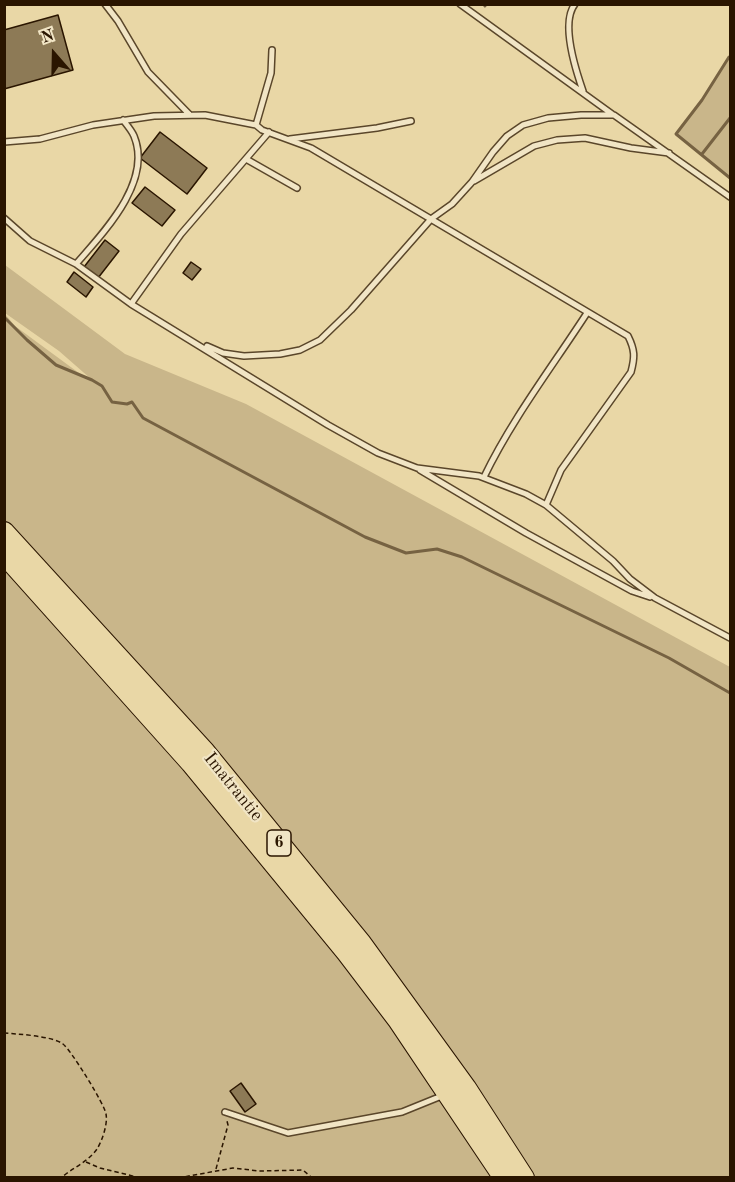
<!DOCTYPE html>
<html>
<head>
<meta charset="utf-8">
<style>
  body { margin:0 }
  #map { position:relative; width:735px; height:1182px; overflow:hidden; background:#e9d7a6; font-family:"Old Standard TT",serif }
  canvas { display:block }
  .frame { position:absolute; inset:0; border:6px solid #2a1500; pointer-events:none }
  .north { position:absolute; left:24px; top:24px; width:60px; height:60px; -webkit-text-stroke:4px #f1e5c5; paint-order:stroke; rotate:340deg; font-size:16px; font-weight:700; line-height:24px; text-align:center; color:#2a1500 }
  .north::after { content:''; display:block; margin:auto; width:21px; height:27px; background:#2a1500; clip-path:polygon(50% 0,100% 100%,50% 72%,0 100%) }
</style>
</head>
<body>
<div id="map">
<canvas width="735" height="1182"></canvas>
<div class="frame"></div>
<div class="north">N</div>
</div>
<script>
const ctx = document.querySelector('canvas').getContext('2d');
ctx.lineJoin = 'round';
function fill(path, color) { ctx.fillStyle = color; ctx.fill(path, 'evenodd'); }
function strokePath(path, color, width, dash) { ctx.strokeStyle = color; ctx.lineWidth = width; ctx.lineCap = dash ? 'butt' : 'round'; ctx.setLineDash(dash || []); ctx.stroke(path); }
function label(font, color, halo, rows, align = 'center') {
  ctx.font = font + ' "Old Standard TT",serif'; ctx.lineWidth = 4.5; ctx.setLineDash([]); ctx.textBaseline = 'middle'; ctx.strokeStyle = halo; ctx.fillStyle = color; for (const [text, x, y, turn = 0] of rows) {
    ctx.save(); ctx.translate(x, y); ctx.rotate((+turn || 0) * Math.PI / 180); ctx.textAlign = isNaN(turn) ? turn : align; if (halo) ctx.strokeText(text, 0, 0); ctx.fillText(text, 0, 0); ctx.restore();
  }
}
fill(new Path2D(`
  M730,54V178L676,134L702,100Z
  M5,265L125,354L246,404L730,667V1177H5V314L15,326L83,376L91,379L59,351L5,313Z`), '#c9b68a');
strokePath(new Path2D(`
  M484,4L485,6
  M730,58L729,57L702,100L676,134L730,178
  M702,154L730,118
  M4,317L27,340L56,365L92,380L102,386L112,402L127,404L132,402L143,418L365,537L406,553L437,549L462,557L669,658L730,693`), '#766242', 3);
const building = new Path2D(`
  M58,15L73,70L4,89V30Z
  M160,132L207,168L187,194L140,158Z
  M145,187L175,210L162,226L132,203Z
  M105,240L119,251L98,278L84,267Z
  M191,262L201,269L192,280L183,273Z
  M74,272L93,287L86,297L67,282Z
  M241,1083L256,1104L245,1112L230,1091Z`);
fill(building, '#8d7a56');
strokePath(building, '#2a1500', 1.5);
const lane = new Path2D(`
  M105,4L118,21L148,72L189,114
  M460,4L612,114
  M575,4C560,23 576,71 583,91
  M256,125L271,73L272,50
  M290,139L377,128L411,121
  M4,142L40,139L93,125L154,116L205,115L256,125L262,130L311,148L628,336C635,350 635,357 631,372L561,470L546,505
  M246,159L297,188
  M474,181L534,146L557,140L585,138L631,148L669,153
  M4,218L30,241L76,264L131,304L328,425L378,453L417,468L479,476L526,494L546,505L613,561L630,579L655,598L730,638
  M76,264C103,233 153,182 134,136C132,131 127,125 123,120
  M131,304L181,234L269,132
  M207,346L223,353L244,356L280,354L300,350L320,340L351,310L431,219L452,204L472,182L493,152L507,136L523,125L548,118L581,115H614L730,197
  M420,470L526,533L632,591L650,597
  M484,477C512,419 552,367 587,313
  M225,1112L288,1133L402,1112L444,1095`);
const highway = new Path2D(`
  M4,532L205,752L361,943L466,1088L524,1178
  M4,554L191,763L347,953L398,1020L504,1178`);
strokePath(lane, '#5a462a', 8);
strokePath(highway, '#2a1500', 22);
strokePath(new Path2D(`
  M4,1033C17,1034 53,1036 63,1044C71,1050 105,1105 106,1114C108,1124 102,1141 97,1149C88,1162 72,1168 61,1178
  M86,1162L100,1168L141,1178
  M216,1169L228,1125L227,1121
  M178,1178L233,1168L259,1171L303,1170L312,1178`), '#2a1500', 1.5, [4.5, 3]);
strokePath(lane, '#f1e5c5', 5);
strokePath(highway, '#e9d7a6', 20);
for (const [x, y, w] of [
  [279,843,24]
]) { const box = new Path2D(); box.roundRect(x - w / 2, y - 13, w, 26, 4.5); ctx.fillStyle = '#f1e5c5'; ctx.fill(box); strokePath(box, '#2a1500', 1.5); }
label('bold 16px', '#2a1500', null, [
  ["6",279,843]
]);
label('18px', '#2a1500', '#f1e5c5', [
  ["Imatrantie",233,787,51]
]);
</script>
</body>
</html>
